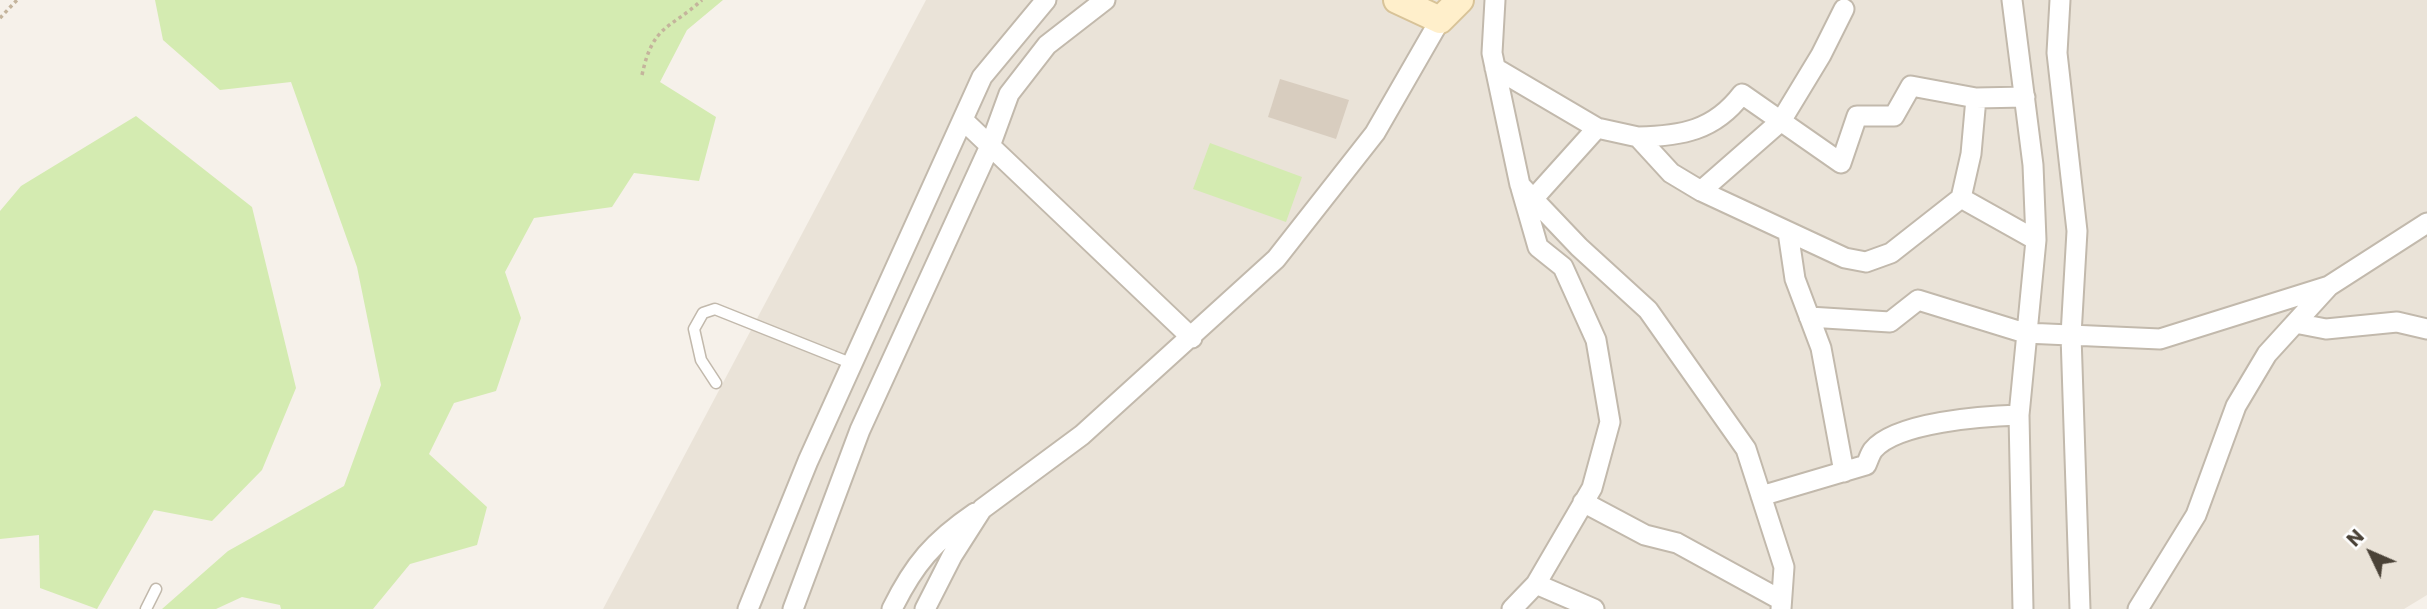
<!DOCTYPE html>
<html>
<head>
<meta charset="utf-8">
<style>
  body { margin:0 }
  #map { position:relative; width:2427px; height:609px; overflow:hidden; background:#f6f1ea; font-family:Poppins,sans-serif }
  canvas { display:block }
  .north { position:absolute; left:2336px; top:518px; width:70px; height:70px; -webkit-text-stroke:5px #fff; paint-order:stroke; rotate:314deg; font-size:19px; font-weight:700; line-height:28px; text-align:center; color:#4a4237 }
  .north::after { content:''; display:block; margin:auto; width:24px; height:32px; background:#4a4237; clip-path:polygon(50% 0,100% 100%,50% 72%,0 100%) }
</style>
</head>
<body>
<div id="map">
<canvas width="2427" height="609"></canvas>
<div class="north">N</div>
</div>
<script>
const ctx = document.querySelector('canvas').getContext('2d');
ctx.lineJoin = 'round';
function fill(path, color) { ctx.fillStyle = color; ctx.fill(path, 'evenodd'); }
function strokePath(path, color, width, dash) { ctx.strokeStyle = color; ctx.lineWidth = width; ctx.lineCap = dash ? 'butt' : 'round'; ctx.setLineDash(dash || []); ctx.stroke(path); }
fill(new Path2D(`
  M926,0H2427V595L2404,609H603Z`), '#eae3d8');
fill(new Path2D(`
  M155,0H723L687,30L660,82L716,117L699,181L634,173L612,207L534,218L505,272L521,318L496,391L454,403L429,454L487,507L477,545L410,564L373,609H281L280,605L242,597L216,609H162L228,551L344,486L381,385L357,267L291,82L220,90L163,40Z
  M136,116L252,207L296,388L262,470L212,521L154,510L97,609L40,588L39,535L0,539V211L21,186Z
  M1210,143L1302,177L1286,222L1193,189Z`), '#d4ebb1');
fill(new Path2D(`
  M1280,79L1349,100L1336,139L1268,117Z`), '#d8cdbf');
const lane = new Path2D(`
  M716,383L701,360L694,329L703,313L715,309L853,364
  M146,609L156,589`);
const street = new Path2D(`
  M1495,0L1492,53L1520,185L1579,247L1648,310L1746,449L1784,567L1781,609
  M2012,0L2033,165L2036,240L2019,415L2023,609
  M2060,0L2057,53L2077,231L2071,335L2080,609
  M1495,68L1597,128L1638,137L1671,173L1701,191L1845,258L1866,262L1891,253L1961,198L1971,154L1976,98L2025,97
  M963,120L1192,338
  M1638,137C1681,136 1714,131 1742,94L1841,163L1857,116H1894L1911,86L1976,98
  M1701,191L1781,121L1821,55L1844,9
  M1534,198L1597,128
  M1961,198L2036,240
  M1788,232L1795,279L1821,348L1844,472
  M1809,317L1890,322L1918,300L2025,333L2160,339L2329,286
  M2295,323L2326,329L2397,322L2427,329
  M1761,496L1866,465C1868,461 1870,454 1873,450C1896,422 1984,416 2019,415
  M1583,502L1645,535L1677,543L1781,600
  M1536,584L1594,609
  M748,609L808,461L982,77L1046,0
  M793,609L860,430L990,146L1009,94L1047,45L1105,0
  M892,609C914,564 934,541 975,513
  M925,609L952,556L982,509L1082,435L1276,259L1375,133L1440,20
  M1512,609L1536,584L1592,488L1610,422L1596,340L1563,267L1538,247L1521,188
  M2138,609L2196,515L2236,406L2267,354L2329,286L2427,223`);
const secondary = new Path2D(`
  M1397,0L1440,20
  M1440,20L1460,0`);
strokePath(lane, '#c2b9ac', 13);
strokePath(street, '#c2b9ac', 23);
strokePath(secondary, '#d8c398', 30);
strokePath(new Path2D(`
  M0,18L17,0
  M642,75C653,24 669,30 702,0`), '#c4b49c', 3.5, [3.5, 3.5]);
strokePath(lane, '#fff', 10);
strokePath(street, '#fff', 19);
strokePath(secondary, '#ffefcb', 26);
</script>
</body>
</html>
